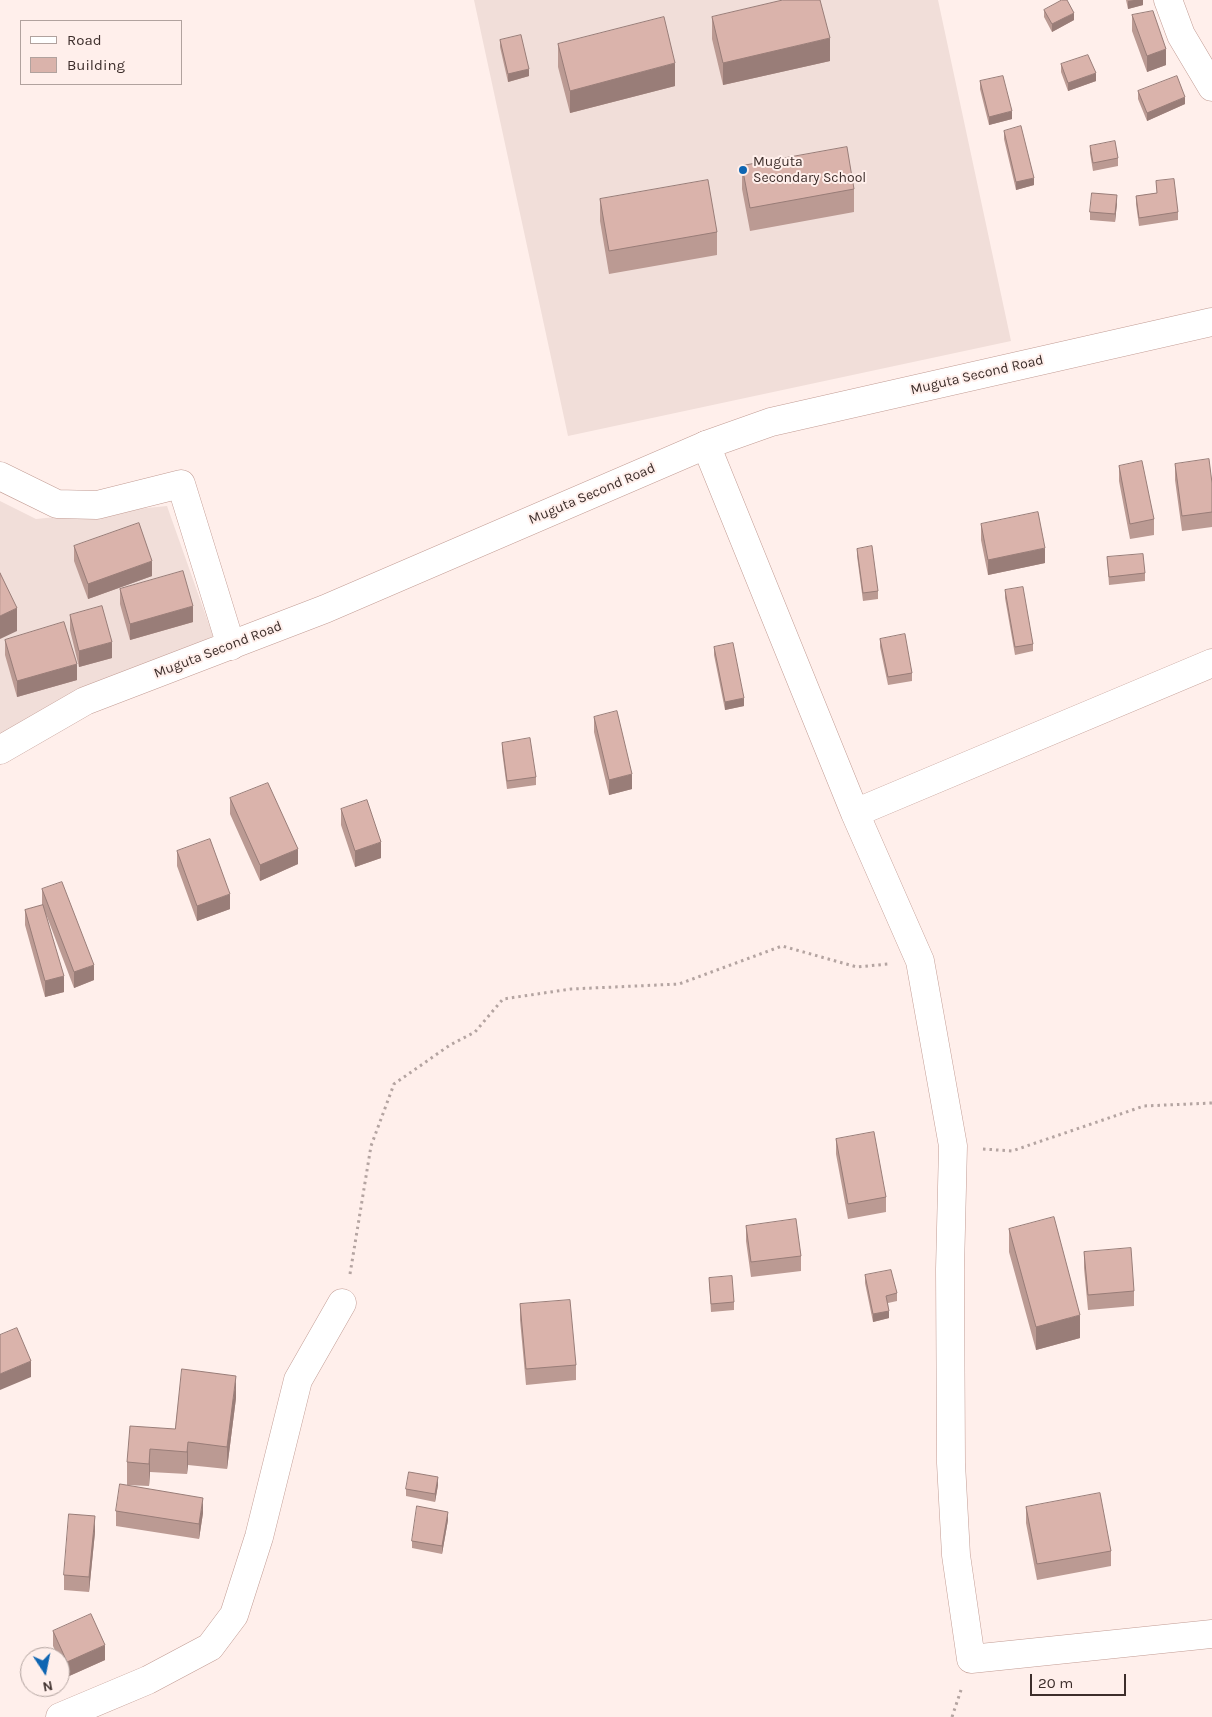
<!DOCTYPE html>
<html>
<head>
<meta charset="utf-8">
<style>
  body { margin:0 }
  #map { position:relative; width:1212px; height:1717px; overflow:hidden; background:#ffefeb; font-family:Karla,sans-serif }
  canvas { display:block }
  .legend { position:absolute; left:20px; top:20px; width:162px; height:65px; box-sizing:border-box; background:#ffefeb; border:1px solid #b1a29e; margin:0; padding:6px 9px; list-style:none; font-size:15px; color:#3d2e2b }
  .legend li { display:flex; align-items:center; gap:10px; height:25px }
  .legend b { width:25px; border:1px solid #b1a29e }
  .north { position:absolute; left:20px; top:1647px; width:50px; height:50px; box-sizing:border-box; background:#ffefeb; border:1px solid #b1a29e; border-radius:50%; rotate:169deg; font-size:14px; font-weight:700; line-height:20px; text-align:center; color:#3d2e2b }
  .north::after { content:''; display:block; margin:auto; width:18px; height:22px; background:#0e65b2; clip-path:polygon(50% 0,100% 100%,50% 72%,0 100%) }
  .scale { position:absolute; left:1030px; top:1674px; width:96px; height:22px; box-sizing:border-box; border:2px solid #3d2e2b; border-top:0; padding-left:6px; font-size:15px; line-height:18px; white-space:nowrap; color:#3d2e2b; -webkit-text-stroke:4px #ffefeb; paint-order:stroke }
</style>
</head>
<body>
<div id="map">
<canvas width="1212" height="1717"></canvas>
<ul class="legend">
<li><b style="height:6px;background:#fff"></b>Road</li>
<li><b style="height:14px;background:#dab3ab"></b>Building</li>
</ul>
<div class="north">N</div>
<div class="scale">20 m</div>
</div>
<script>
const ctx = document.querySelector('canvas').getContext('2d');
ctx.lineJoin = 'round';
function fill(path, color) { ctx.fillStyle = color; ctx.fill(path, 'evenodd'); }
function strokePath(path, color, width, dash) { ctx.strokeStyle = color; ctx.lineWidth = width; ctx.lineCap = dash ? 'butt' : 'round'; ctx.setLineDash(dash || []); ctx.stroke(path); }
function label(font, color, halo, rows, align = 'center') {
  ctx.font = font + ' Karla,sans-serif'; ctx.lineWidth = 4; ctx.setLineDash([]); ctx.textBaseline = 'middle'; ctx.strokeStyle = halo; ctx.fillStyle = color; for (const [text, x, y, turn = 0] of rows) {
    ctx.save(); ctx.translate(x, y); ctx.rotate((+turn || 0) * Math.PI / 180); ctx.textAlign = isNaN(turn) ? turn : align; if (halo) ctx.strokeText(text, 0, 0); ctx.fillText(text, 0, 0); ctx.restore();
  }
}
fill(new Path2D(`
  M474,0H938L1011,341L568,436Z
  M0,501L36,519L167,506L213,636L0,746Z`), '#f1ded9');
const street = new Path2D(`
  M1168,0L1181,35L1212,87
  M706,445L855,813L920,961L953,1146L950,1269L951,1463L956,1555L971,1659L1212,1634
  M0,476L57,504L97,505L181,484L231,646
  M855,813L1212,663
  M60,1717L148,1680L210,1647L234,1615L259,1537L298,1380L342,1303`);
const secondary = new Path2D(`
  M0,750L85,701L325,609L706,445L771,422L1212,322`);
strokePath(street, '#c29c94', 29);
strokePath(secondary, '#c29c94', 29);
strokePath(new Path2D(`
  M983,1149L1012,1151L1144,1106L1212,1103
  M350,1274L371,1146L394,1084L450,1045L475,1032L503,999L571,989L679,984L782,946L857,967L888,964
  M952,1717L962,1687`), '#b4a4a1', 3, [2.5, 4]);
strokePath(street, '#fff', 28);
strokePath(secondary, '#fff', 28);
fill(new Path2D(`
  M1126,0H1143V5L1128,9Z
  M1044,10L1074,20L1052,32L1044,17Z
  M1132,15L1166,65L1147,72L1132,31Z
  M712,17L830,61L723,85L712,39Z
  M500,40L529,76L508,82L500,47Z
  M558,44L675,86L570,113L558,67Z
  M1061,64L1096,81L1068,91L1061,72Z
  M980,81L1012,119L989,125L980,89Z
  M1138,91L1185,104L1147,121L1138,99Z
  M1004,131L1034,185L1016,190L1004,139Z
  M1090,146L1118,158V166L1093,171L1090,153Z
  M742,166L854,189V212L750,231L742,189Z
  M1156,181L1178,212V220L1139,226L1136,204V196L1157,193Z
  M600,199L717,232V255L609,274L600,221Z
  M1117,203L1115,222L1090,220V212Z
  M1175,464L1212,483V527L1182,531L1175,480Z
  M1119,466L1154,519V535L1130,539L1119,481Z
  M981,524L1045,563L988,575L981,540Z
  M74,546L152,576L88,599L74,561Z
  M857,549L878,591V599L863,601L857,556Z
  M1107,557L1145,573V581L1109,585Z
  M120,589L193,622L130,640L120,604Z
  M1005,590L1033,644V651L1015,655L1005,598Z
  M70,615L112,658L79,667L70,630Z
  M880,639L912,673V681L888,685L880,647Z
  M5,640L77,680L17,697L5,655Z
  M714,647L744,706L725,710L714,655Z
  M594,717L632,789L609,795L594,732Z
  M502,743L536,777V785L507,789L502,751Z
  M230,798L298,864L260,881L230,814Z
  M341,809L381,858L355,867L341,825Z
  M177,851L230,909L197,921L177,866Z
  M42,889L94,980L74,988L46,914L64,992L45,997L25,925V910L42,905Z
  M836,1139L886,1197V1212L848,1219L836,1154Z
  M746,1226L801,1256V1271L751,1277L746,1241Z
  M1009,1229L1080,1338L1036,1350L1009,1252Z
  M1084,1252L1134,1291V1306L1088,1310L1084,1268Z
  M865,1275L897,1293V1301L888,1303L889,1318L873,1322L865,1283Z
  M709,1278L734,1302V1310L711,1312Z
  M520,1304L576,1365V1380L526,1385L520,1320Z
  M236,1398L227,1469L188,1465L187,1474L150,1472L149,1486L127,1485V1462L175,1429Z
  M438,1485L435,1502L406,1496V1489Z
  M1026,1507L1111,1551V1566L1037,1580L1026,1523Z
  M116,1511L203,1513L199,1539L116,1526Z
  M448,1520L442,1554L412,1548V1541Z
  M95,1532L89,1592L64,1590V1575Z
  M53,1631L105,1660L67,1677L60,1663V1657H58L53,1646Z`), '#bb9a93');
fill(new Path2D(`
  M1134,0H1143V5L1128,9V1Z
  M1074,13V20L1052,32V24Z
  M830,38V61L723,85V63Z
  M1166,49V65L1147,72V56Z
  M675,63V86L570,113V91Z
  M529,69V76L508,82V74Z
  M1096,73V81L1068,91V83Z
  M1185,97V104L1147,121V113Z
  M1012,111V119L989,125V117Z
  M1034,178V185L1016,190V182Z
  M1117,195V203L1115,222V214Z
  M1045,548V563L988,575V560Z
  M152,561V576L88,599V584Z
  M193,606V622L130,640V624Z
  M17,608V631L0,639V616Z
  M112,642V658L79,667V651Z
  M77,664V680L17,697V681Z
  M744,698V706L725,710V702Z
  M632,774V789L609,795V780Z
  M381,842V858L355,867V851Z
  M298,849V864L260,881V865Z
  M230,894V909L197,921V906Z
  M94,965V980L74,988V972Z
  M64,976V992L45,997V981Z
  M889,1311V1318L873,1322V1314Z
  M1080,1315V1338L1036,1350V1327Z
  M31,1361V1377L0,1390V1374Z
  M236,1376V1398L227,1469V1447Z
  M188,1442V1465L187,1474V1452Z
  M150,1449V1472L149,1486V1464Z
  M438,1477V1485L435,1502V1494Z
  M203,1498V1513L199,1539V1524Z
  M448,1512V1520L442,1554V1546Z
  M95,1516V1532L89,1592V1577Z
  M105,1645V1660L67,1677V1662Z`), '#997d78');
const building = new Path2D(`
  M783,0H820L830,38L723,63L712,17Z
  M1062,0H1067L1074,13L1052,24L1044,10Z
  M1153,11L1166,49L1147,56L1132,15Z
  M664,17L675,63L570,91L558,44Z
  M521,35L529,69L508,74L500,40Z
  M1088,55L1096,73L1068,83L1061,64Z
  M1003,76L1012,111L989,117L980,81Z
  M1177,76L1185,97L1147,113L1138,91Z
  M1021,126L1034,178L1016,182L1004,131Z
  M1115,141L1118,158L1093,163L1090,146Z
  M847,147L854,189L750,208L742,166Z
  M1174,179L1178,212L1139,218L1136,196L1157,193L1156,181Z
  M708,180L717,232L609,251L600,199Z
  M1092,193L1117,195L1115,214L1090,212Z
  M1209,459L1212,483V512L1182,516L1175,464Z
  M1142,461L1154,519L1130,524L1119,466Z
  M1038,512L1045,548L988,560L981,524Z
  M139,523L152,561L88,584L74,546Z
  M872,546L878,591L863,593L857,549Z
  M1143,554L1145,573L1109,577L1107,557Z
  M183,571L193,606L130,624L120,589Z
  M0,573L17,608L0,616Z
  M1023,587L1033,644L1015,647L1005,590Z
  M102,606L112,642L79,651L70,615Z
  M64,622L77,664L17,681L5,640Z
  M905,634L912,673L888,677L880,639Z
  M733,643L744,698L725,702L714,647Z
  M617,711L632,774L609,780L594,717Z
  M530,738L536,777L507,781L502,743Z
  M268,783L298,849L260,865L230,798Z
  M367,800L381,842L355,851L341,809Z
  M210,839L230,894L197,906L177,851Z
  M62,882L94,965L74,972L42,889Z
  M43,905L64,976L45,981L25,910Z
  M874,1132L886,1197L848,1204L836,1139Z
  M1054,1217L1080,1315L1036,1327L1009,1229Z
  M796,1219L801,1256L751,1262L746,1226Z
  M1131,1248L1134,1291L1088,1295L1084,1252Z
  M891,1270L897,1293L886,1296L889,1311L873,1314L865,1275Z
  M732,1276L734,1302L711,1304L709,1278Z
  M570,1300L576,1365L526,1369L520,1304Z
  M17,1328L31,1361L0,1374V1335Z
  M182,1369L236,1376L227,1447L188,1442L187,1452L150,1449L149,1464L127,1462L130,1426L175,1429Z
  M409,1472L438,1477L435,1494L406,1489Z
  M120,1484L203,1498L199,1524L116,1511Z
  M1100,1493L1111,1551L1037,1564L1026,1507Z
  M417,1506L448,1512L442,1546L412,1541Z
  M69,1514L95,1516L89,1577L64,1575Z
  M91,1614L105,1645L67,1662L53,1631Z`);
fill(building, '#dab3ab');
strokePath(building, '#997d78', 1);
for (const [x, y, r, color] of [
  [743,170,5,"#0e65b2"]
]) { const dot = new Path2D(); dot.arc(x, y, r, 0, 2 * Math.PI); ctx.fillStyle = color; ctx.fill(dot); strokePath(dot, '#ffefeb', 2); }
label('14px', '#3d2e2b', '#ffefeb', [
  ["Muguta",753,162],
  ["Secondary School",753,178]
], 'left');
label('14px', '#3d2e2b', '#ffefeb', [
  ["Muguta Second Road",977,375,-13],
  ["Muguta Second Road",592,494,-23],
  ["Muguta Second Road",218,650,-21]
]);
</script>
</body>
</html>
